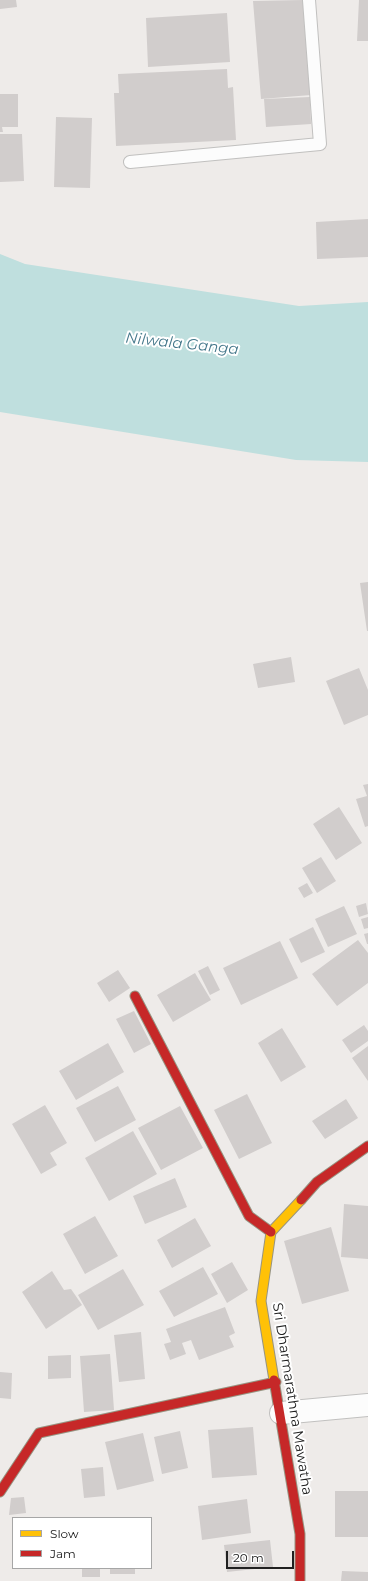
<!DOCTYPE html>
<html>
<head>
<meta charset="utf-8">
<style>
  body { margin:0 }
  #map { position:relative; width:368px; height:1581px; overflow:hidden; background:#eeebe9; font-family:Montserrat,sans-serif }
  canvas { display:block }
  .legend { position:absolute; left:12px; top:1517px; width:140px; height:52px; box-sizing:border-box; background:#fff; border:1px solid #a6a6a6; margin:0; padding:5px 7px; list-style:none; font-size:12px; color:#202020 }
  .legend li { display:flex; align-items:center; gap:8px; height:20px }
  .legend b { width:20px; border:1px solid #a6a6a6 }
  .scale { position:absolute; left:226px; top:1551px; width:68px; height:18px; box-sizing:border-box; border:2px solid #202020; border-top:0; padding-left:5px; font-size:12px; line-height:14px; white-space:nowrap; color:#202020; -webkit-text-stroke:3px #fff; paint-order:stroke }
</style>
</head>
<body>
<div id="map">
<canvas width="368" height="1581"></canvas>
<ul class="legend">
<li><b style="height:5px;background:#ffc107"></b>Slow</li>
<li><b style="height:5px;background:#c62828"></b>Jam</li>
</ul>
<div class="scale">20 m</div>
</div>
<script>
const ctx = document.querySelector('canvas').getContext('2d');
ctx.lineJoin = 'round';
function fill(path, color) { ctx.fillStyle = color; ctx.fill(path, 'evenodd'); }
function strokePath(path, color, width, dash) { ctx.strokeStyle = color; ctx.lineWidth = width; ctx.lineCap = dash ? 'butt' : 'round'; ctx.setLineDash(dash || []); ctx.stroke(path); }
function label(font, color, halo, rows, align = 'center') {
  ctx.font = font + ' Montserrat,sans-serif'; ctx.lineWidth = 4; ctx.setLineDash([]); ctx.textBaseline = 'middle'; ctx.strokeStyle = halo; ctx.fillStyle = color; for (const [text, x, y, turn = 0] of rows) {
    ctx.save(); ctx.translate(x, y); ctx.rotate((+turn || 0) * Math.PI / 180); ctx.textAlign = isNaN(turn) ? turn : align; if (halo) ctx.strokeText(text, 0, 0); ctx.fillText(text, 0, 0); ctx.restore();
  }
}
fill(new Path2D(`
  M0,254L25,264L299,306L368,302V462L296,460L0,412Z`), '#bfdfde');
fill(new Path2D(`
  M0,0H16L17,7L0,9Z
  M303,0L311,95L261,99L253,1Z
  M359,0H368V41H357Z
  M227,13L230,62L148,67L146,18Z
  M227,69L228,88L233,87L236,140L116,146L114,93H119L118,74Z
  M0,94H18V127H2L3,132H0Z
  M310,97L311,124L266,127L264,99Z
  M56,117L92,118L90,188L54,187Z
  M0,134H22L24,181L0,182Z
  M368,219V257L317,259L316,222Z
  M368,582V631H367L360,583Z
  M291,657L295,682L258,688L253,664Z
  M359,668L368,690V715L344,725L326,681Z
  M368,784V826L365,827L356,799L367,796L363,785Z
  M339,807L362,843L336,860L313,824Z
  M321,857L336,881L317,893L302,868Z
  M307,883L313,893L304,898L298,888Z
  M366,903L368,914L359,917L356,906Z
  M344,906L357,934L328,947L315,919Z
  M368,917V928L364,929L361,919Z
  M313,927L325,952L301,963L289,939Z
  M368,933V944H367L364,934Z
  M358,940L368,953V983L337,1006L312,974Z
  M280,941L298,978L241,1005L223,968Z
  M208,966L220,990L210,995L198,971Z
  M118,970L130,988L109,1002L97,983Z
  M195,973L211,1000L173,1022L157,995Z
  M134,1011L151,1044L134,1053L116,1019Z
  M364,1025L368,1031V1041L351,1053L342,1040Z
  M282,1028L306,1067L281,1082L258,1043Z
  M108,1043L124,1072L76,1100L59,1071Z
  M368,1046V1081L352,1058Z
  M118,1086L136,1120L95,1142L76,1108Z
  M247,1094L272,1143L239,1159L214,1110Z
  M346,1099L358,1118L325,1139L312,1121Z
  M45,1105L67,1143L50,1153L57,1165L41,1174L12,1124Z
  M180,1106L203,1148L161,1170L138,1128Z
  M133,1131L157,1174L109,1201L85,1158Z
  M175,1178L187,1207L145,1224L133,1196Z
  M344,1204L368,1206V1259L341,1257Z
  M95,1216L118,1256L85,1274L63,1234Z
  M195,1218L211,1246L172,1268L157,1240Z
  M331,1227L349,1291L302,1304L284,1241Z
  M232,1262L248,1290L227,1303L211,1274Z
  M203,1267L218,1294L174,1317L159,1291Z
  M123,1269L144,1305L98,1330L78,1295Z
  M52,1271L64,1290L71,1289L82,1305L46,1329L22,1292Z
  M225,1307L235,1333L229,1336L234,1347L199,1360L191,1340L182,1343L186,1354L170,1360L164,1344L171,1342L166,1329Z
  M141,1332L145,1379L119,1382L114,1335Z
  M110,1354L114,1410L84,1412L80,1356Z
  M71,1355V1378L48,1379V1356Z
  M0,1372L12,1373L11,1399L0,1398Z
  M253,1427L257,1475L212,1478L208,1430Z
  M180,1431L188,1468L162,1474L154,1437Z
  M143,1433L154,1481L117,1490L105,1442Z
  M103,1467L105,1496L84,1498L81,1469Z
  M335,1491H368V1537H335Z
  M24,1497L26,1513L9,1515L11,1498Z
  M247,1499L251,1533L202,1540L198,1506Z
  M270,1540L273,1567L227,1572L224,1545Z
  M82,1568H100V1577H82Z
  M110,1568H135V1574H110Z
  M342,1571L368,1572V1581H341Z`), '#d1cdcc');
const lane = new Path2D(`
  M130,162L320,144L309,0`);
const street = new Path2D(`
  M281,1413L368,1405`);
const slow = new Path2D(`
  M274,1380L261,1301L271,1232L301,1200`);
const jam = new Path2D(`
  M135,996L249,1216L271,1232
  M301,1200L317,1182L368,1146
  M274,1380L300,1534V1581
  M0,1492L39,1433L276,1382`);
strokePath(lane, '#c1c0bf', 14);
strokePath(street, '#c1c0bf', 24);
strokePath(slow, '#979482', 11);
strokePath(jam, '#979482', 11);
strokePath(lane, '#fcfcfc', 12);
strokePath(street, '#fcfcfc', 22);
strokePath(slow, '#ffc107', 9);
strokePath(jam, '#c62828', 9);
label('14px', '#202020', '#fff', [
  ["Sri Dharmarathna Mawatha",292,1399,81]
]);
label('italic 15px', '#45788b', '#fff', [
  ["Nilwala Ganga",182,344,6]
]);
</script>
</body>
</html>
